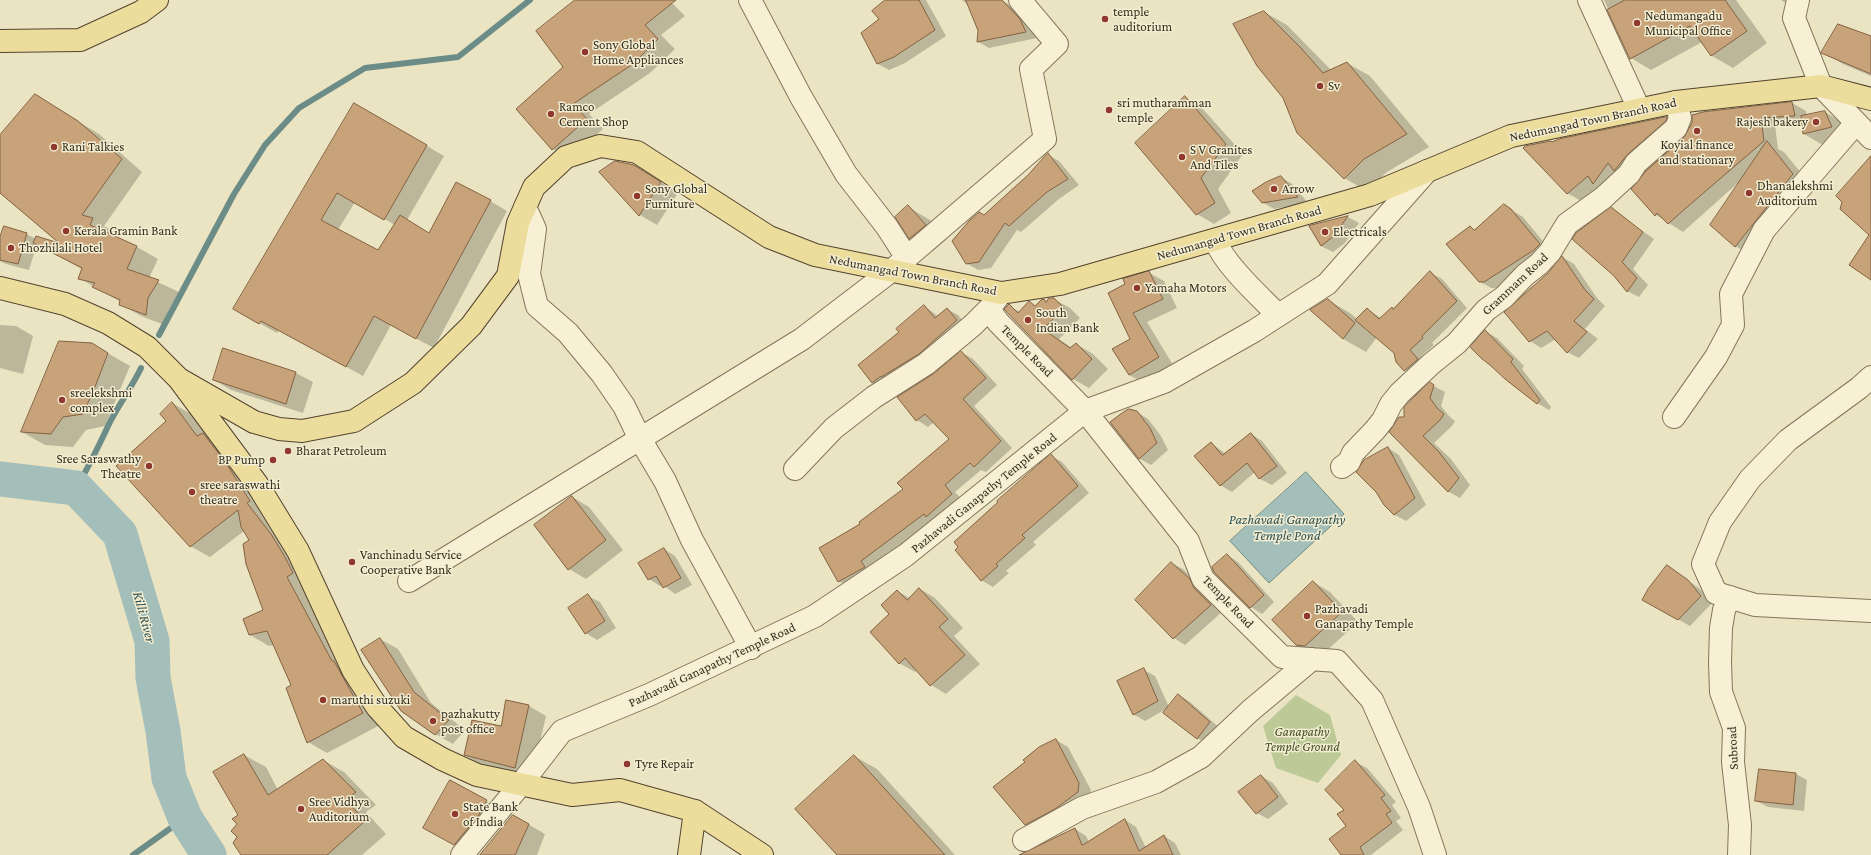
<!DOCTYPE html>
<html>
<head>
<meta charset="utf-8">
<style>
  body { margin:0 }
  canvas { display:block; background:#ebe4c2 }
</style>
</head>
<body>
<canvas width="1871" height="855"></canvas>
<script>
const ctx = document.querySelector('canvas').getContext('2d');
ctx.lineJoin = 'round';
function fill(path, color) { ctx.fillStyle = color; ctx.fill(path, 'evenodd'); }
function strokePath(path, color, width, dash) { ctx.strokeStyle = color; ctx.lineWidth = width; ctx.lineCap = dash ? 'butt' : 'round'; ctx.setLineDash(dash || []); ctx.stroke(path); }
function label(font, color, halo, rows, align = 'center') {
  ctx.font = font + ' "Crimson Pro",serif'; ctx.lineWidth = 3; ctx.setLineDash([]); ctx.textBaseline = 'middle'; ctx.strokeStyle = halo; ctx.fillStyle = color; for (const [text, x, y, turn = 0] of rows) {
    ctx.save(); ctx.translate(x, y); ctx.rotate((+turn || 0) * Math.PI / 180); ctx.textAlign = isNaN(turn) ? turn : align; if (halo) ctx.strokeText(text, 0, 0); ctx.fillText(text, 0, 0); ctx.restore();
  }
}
fill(new Path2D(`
  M1296,695L1330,715L1341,755L1318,783L1276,768L1263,726Z`), '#bdc997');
const water = new Path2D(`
  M1306,472L1344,514L1269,583L1230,541Z`);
fill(water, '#a4beba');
strokePath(water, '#6c8c87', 1);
fill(new Path2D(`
  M575,0H669L685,16L661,35L675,49L650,73L589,114L603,129L570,159L553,149Z
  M887,0H926L946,36L905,63L889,70L878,64L862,33L881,19Z
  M962,0H986L968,5Z
  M1001,0L1013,7L1031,26L1037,38L989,48L978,42Z
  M1604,0H1736L1767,43L1733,68L1712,56L1702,42L1651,70L1631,58Z
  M1781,0H1794L1789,5Z
  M1264,12L1287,25L1331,70L1347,63L1370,76L1429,147L1387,172L1367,191L1344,178L1284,98Z
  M1871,37V76L1843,64L1822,52Z
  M35,95L99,134L142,172L104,226L113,231L111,235L137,247L158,259L149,278L179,292L169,310L167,326L141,316L120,304L121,302L79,278L82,269L37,244L29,270L6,264L0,261V241L26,234L36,239L64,245L0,192V137Z
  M1185,98L1202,108L1243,154L1218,189L1231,213L1214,224L1197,214Z
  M1792,103L1806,111L1807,116L1825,112L1842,122L1849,137L1821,144L1804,134L1803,124L1775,125L1778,149L1784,152L1810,184L1752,256L1735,246L1739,182L1683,232L1656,215L1638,183L1629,178L1590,206L1567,193L1553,143L1559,140L1667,118L1689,131Z
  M355,104L444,156L407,220L429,234L490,201L507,211L434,348L391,325L363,376L279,330L277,333L234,309ZM355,202L395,225L378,252L338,230Z
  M1048,155L1059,161L1079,185L1059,199L1021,232L1017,230L991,268L978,270L966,263L984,216L1029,176Z
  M601,172L651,176L678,193L657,225L640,215Z
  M1281,177L1292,184L1308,203L1274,209L1262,202Z
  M1505,206L1523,217L1551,251L1546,257L1496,288H1491L1479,281L1471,227L1475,230Z
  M908,207L930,220L948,238L933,251L910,238Z
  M1611,209L1654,239L1633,269L1648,285L1639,297L1627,291Z
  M1348,217L1359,223L1345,243L1333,252L1321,246L1311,227Z
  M1562,257L1574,264L1597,298L1605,306L1585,329L1598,339L1579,358L1567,352L1556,339L1541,348L1530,341L1549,273Z
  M1149,273L1164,281L1177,308L1147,322L1173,365L1144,383L1129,375L1131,339L1109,293Z
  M1431,273L1442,279L1467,308L1432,343L1434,345L1420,357L1429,366L1416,377L1405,370L1395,353L1377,337L1366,352L1343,339L1328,300L1350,313L1357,319L1367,309L1381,318L1394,310Z
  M1054,299L1070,308L1080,318L1059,339L1072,348L1076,344L1093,354L1108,369L1089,388L1073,379L1009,306L1020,312L1029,303L1036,306L1044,300L1047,302Z
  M924,306L938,316L947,309L958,315L968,327L884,389L873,382L859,365L900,332Z
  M0,325L16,326L33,336L23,374L0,368Z
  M1485,331L1497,338L1524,366L1522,369L1551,407L1549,410L1537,403Z
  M92,344L130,366L105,426L86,430L73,447L45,445L22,432Z
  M961,352L973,359L997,385L974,406L1012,448L986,472L981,470L955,492L963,501L850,588L839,581L862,524L904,489L950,439L934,422L928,427L917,420L898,397L933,375Z
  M296,373L313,382L303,413L231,390L214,380Z
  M1430,384L1445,392L1441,406L1449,416L1455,421L1452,426L1434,443L1451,459L1470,485L1460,498L1449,492L1391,432L1405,418Z
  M172,403L191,414L209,438L222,446L245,475L382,724L327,753L308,742L292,686L274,645L269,646L250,635L264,611L250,541L244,531L210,557L190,546L167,421Z
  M1137,412L1148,419L1161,436L1168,450L1151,465L1140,459L1111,423Z
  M1251,434L1262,441L1287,473L1272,485L1260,479L1255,472L1232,492L1220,485L1211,443L1226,454Z
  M1388,448L1399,455L1426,505L1406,521L1395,515L1385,505Z
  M1051,456L1062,462L1089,493L1033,542L1036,545L1006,571L1009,573L993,587L981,580Z
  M572,497L589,507L623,550L586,579L569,569Z
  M664,549L675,556L692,585L675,594L663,585L660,586L649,579Z
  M1227,555L1238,562L1274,602L1262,614L1251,607Z
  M1171,563L1183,569L1201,587L1222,612L1185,645L1174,638L1136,600Z
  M1667,566L1699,588L1712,603L1690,626L1644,600Z
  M1313,582L1330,592L1358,622L1322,655H1314L1296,645Z
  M920,589L935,598L963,628L954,636L980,664L946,694L931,685L917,670L915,672L899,663L891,614L897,591L910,598Z
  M588,596L600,602L616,628L597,640L586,633Z
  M380,639L398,649L431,703L465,730L453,744L435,734Z
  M1144,670L1155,676L1169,707L1179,695L1190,702L1221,729L1209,745L1197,738L1168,708L1145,721L1133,714Z
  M529,706L546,716L532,777L482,765L465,755Z
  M1056,740L1068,747L1091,790L1089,798L1037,831L1025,825Z
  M244,755L266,767L278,790L323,760L344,772L376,805L366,812L386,834L362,855H242L238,824Z
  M854,756L877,769L955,855H838Z
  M1355,762L1367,768L1396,802L1392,805L1401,818L1396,821L1403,830L1371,855H1342L1347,826L1345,810Z
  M1760,770L1796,774L1807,780L1804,811L1768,807L1756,801Z
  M1261,776L1273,783L1288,804L1268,819L1257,813Z
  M450,781L503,811L472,854L442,837Z
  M514,816L545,834L537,855H481Z
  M1125,820L1136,827L1146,848L1164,836L1175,843L1181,855H1021L1075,829L1086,836L1089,842Z`), '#0003');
strokePath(new Path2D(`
  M159,335L234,194L265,145L299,108L365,68L458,57L530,0
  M76,488C89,467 99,445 110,422C119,404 132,387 141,368
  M133,855L185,818`), '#6c8c87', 6);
strokePath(new Path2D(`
  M0,479L76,488L120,534L152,641L153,678L163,731L169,778L185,818L209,855`), '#a4beba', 35);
const building = new Path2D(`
  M575,0H676L645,25L658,39L633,64L573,104L587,119L552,150L516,109L563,67L536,31Z
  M885,0H919L935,30L894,57L877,64L861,33L879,19L872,11Z
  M966,0H1002L1020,19L1026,32L977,42L978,31Z
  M1625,0H1725L1747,31L1711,56L1690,26L1630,59L1607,10Z
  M1264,11L1301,48L1323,73L1347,62L1407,134L1364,159L1344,179L1297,133L1283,98L1257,66L1233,24Z
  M1838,24L1871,36V74L1821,53Z
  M35,94L78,121L122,159L82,215L93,218L90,225L137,246L127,269L159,280L148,298L146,315L119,305L120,300L92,287L95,283L78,279L82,268L33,243L36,236L59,243L0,193V135Z
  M1185,96L1226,144L1201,178L1215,203L1196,215L1135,143Z
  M1792,102L1795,116L1761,118L1764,141L1686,208L1668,224L1657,213L1655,216L1631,189L1646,171L1684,137L1692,123V115L1703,112Z
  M354,103L427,145L384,220L337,193L321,220L378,250L400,215L429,233L456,182L491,200L416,339L374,316L346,367L261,321L259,324L233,309Z
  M1825,111L1832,127L1803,134L1801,116Z
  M1667,117L1666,121L1628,154L1614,171L1608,163L1593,184L1588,176L1567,194L1523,148L1525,146L1551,141L1552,142L1559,139Z
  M1767,141L1793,174L1735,247L1710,225Z
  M1048,153L1068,179L1047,192L1009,226L1005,223L979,262L966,264L952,241L969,221L979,212L984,215L1028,175Z
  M1871,156V280L1849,265L1869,235L1840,209L1842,202L1836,196Z
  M615,161L634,165L661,182L639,216L599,172Z
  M1281,176L1298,197L1262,203L1252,191L1266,182Z
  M1504,204L1511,209L1540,244L1534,250L1484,282H1479L1446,244L1470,226L1474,230Z
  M908,205L926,225L909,239L895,217Z
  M1611,207L1643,232L1622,262L1637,278L1627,292L1614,276L1572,239L1576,233Z
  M1348,216L1334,236L1321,246L1309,226Z
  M4,226L27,233L18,264L0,260V237Z
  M1562,256L1585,290L1594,299L1574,321L1587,332L1567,353L1547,331L1529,342L1504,312L1548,273Z
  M1149,271L1163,299L1133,313L1159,357L1129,375L1112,349L1130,339L1108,293L1125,284L1123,279Z
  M1430,271L1457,301L1422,336L1423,338L1410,350L1418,359L1404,371L1396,362L1394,353L1355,320L1367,308L1379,319L1392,307L1393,309Z
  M1049,298H1054L1064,308L1043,329L1070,348L1076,343L1092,359L1072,380L1004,309L1009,304L1018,313L1029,301L1035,306L1041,300L1044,299L1046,302Z
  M1328,299L1355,323L1343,339L1310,310Z
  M924,305L935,318L947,308L957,320L919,354L881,377V376L872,383L858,365L899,332L896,329Z
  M1485,330L1513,359L1511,362L1540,400L1537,404L1505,379L1490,365L1482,359L1470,347Z
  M59,341L92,343L108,353L95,387L83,414L63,417L51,434L21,432Z
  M223,348L296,372L286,404L213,380Z
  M961,351L986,378L963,399L1001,441L974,467L970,463L945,485L952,494L926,517L924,514L861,561L865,567L838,582L819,548L860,524L859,522L903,489L897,483L949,439L925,414L916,421L897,397L933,374Z
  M1430,382L1434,385L1430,398L1437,408L1444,414L1440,420L1423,436L1439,452L1459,478L1448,492L1389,432L1399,417H1404V407Z
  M172,402L197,436L203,433L226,463L250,501L247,503L271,534L285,557L293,573L287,577L332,661H334L363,713L307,743L286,688L291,685L267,631L249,635L243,619L263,610L246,564L243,544L249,540L241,527L238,510L190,547L116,466L166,421L160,414Z
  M1129,409L1137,411L1150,428L1157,443L1139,459L1110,422L1122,413Z
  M1251,433L1277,466L1259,479L1247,463L1220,486L1194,456L1211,442L1222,455Z
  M1388,447L1415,498L1394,515L1384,505L1376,492L1356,472L1364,460Z
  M1051,454L1078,486L1022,535L1025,538L996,564L998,566L981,581L955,550L958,547L954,542L998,502L997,501Z
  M572,496L606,540L568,570L534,525Z
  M664,548L681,578L663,588L656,576L648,580L638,563Z
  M1227,554L1264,595L1250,608L1214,572L1212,567Z
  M1171,562L1190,579L1194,588L1211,605L1173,639L1135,600Z
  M1667,565L1688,580L1701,596L1678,620L1642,600L1648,589Z
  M1313,581L1342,612L1305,646L1296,645L1272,620Z
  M919,588L948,619L939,627L965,655L930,686L905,658L899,664L870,632L889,614L881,605L897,590L907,600Z
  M588,594L605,621L585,634L568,608Z
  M380,638L414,692L449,720L435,735L401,711L361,650Z
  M1144,668L1158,701L1133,715L1117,681Z
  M1178,694L1210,722L1197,739L1163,713Z
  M506,700L529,705L515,768L464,755L472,720L501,726Z
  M1056,739L1079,783L1078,792L1055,809L1025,825L993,787L1025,762L1023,760L1039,747Z
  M244,754L268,795L323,759L356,792L346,800L365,821L327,855H241L233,843L237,837L231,831L237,824L232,819L238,815L213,772Z
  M854,755L945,855H837L795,809Z
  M1355,760L1385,795L1381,798L1391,811L1386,814L1392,823L1360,847L1364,855H1341L1329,839L1346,826L1337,814L1344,810L1325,790Z
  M1759,769L1796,773L1793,805L1755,801Z
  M1261,775L1278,797L1256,814L1238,792Z
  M450,780L487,800L478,816L454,845L423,828Z
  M513,815L529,824L515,855H480Z
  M1125,819L1139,851L1164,835L1173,855H1019L1075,828L1082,845Z`);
fill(building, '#c8a37a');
strokePath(building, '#826242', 1);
const minor = new Path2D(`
  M750,0L801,97L846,174L887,227L907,258
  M1589,0L1639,109
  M1798,0L1794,18L1821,86L1871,138
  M525,207L535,229L529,274L537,306L568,333L602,374L624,406L640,439L665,481L692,540L751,648
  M1215,240C1224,263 1254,291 1272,309L1277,316
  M1001,293L989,309L998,322L1085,411L1188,541L1203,579L1282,657L1337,661L1372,700L1419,807L1435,855
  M1871,377L1859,388L1788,440L1750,479L1720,522L1703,564L1716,593L1755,605L1871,611
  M1674,417L1716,357L1733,325L1731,294L1764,230L1856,123
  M1342,467L1349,462L1353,453L1375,430L1383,420L1391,404L1400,393L1431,364L1457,343L1486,310L1504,297L1525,275L1539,264L1550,252L1567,224L1603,198L1629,174L1636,163L1676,128L1680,118L1676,102
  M795,469L834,428L874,397L926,364L973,325L989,309
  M409,581L802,339L891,271L1045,139L1031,69L1057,44L1020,0
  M1730,597L1724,610L1721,628L1720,662L1721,692L1734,728L1733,762L1740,825L1739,855
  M1024,840L1082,808L1156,782L1201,757L1250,711L1312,659
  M462,855L521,784L562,731L649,695L815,616L906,555L1085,411L1164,382L1254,331L1327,284L1427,171`);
const major = new Path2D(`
  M0,41L80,40L141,12L157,0
  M0,288L65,304L108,323L147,347L179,379L257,484L298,551L353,670L377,707L404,737L442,759L477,775L572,795L620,790L695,811L762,855
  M179,379L254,422L279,429L302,431L354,421L413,383L471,326L508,276L518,223L534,187L566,157L600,146L637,152L769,237L815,255L1001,293L1060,284L1370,195L1511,136L1676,102L1821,86L1871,99
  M689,855L695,811`);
strokePath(minor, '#84755a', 24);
strokePath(major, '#52432f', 24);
strokePath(minor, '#f7f0d5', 22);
strokePath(major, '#eddd9c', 22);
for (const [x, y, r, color] of [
  [1105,19,4,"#90382e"],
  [1637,23,4,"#90382e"],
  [585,52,4,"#90382e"],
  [1320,86,4,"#90382e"],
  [1109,110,4,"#90382e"],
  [551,114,4,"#90382e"],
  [1816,122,4,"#90382e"],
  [1697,131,4,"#90382e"],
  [54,147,4,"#90382e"],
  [1182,157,4,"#90382e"],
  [1274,189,4,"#90382e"],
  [1749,193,4,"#90382e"],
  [637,196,4,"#90382e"],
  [66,231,4,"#90382e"],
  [1325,232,4,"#90382e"],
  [11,248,4,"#90382e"],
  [1137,288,4,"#90382e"],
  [1028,320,4,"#90382e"],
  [62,400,4,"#90382e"],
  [288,451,4,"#90382e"],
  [273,460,4,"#90382e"],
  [149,466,4,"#90382e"],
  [192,492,4,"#90382e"],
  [352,562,4,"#90382e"],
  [1307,616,4,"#90382e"],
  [323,700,4,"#90382e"],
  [433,721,4,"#90382e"],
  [627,764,4,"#90382e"],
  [301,809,4,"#90382e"],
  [455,814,4,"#90382e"]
]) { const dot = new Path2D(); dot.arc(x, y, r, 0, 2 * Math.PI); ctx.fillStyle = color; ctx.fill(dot); strokePath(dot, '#f3edd1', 1.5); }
label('13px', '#352c1e', '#f3edd1', [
  ["temple",1113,12],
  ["auditorium",1113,27],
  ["Nedumangadu",1645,16],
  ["Municipal Office",1645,31],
  ["Sony Global",593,45],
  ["Home Appliances",593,60],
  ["Sv",1328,86],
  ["sri mutharamman",1117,103],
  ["temple",1117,118],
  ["Ramco",559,107],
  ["Cement Shop",559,122],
  ["Rajesh bakery",1808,122,"right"],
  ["Koyial finance",1697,145,"center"],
  ["and stationary",1697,160,"center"],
  ["Rani Talkies",62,147],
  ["S V Granites",1190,150],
  ["And Tiles",1190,165],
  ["Dhanalekshmi",1757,186],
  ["Auditorium",1757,201],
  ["Sony Global",645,189],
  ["Furniture",645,204],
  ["Arrow",1282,189],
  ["Kerala Gramin Bank",74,231],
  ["Electricals",1333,232],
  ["Thozhilali Hotel",19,248],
  ["Yamaha Motors",1145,288],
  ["South",1036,313],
  ["Indian Bank",1036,328],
  ["sreelekshmi",70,393],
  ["complex",70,408],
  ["Bharat Petroleum",296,451],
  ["Sree Saraswathy",141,459,"right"],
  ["Theatre",141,474,"right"],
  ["BP Pump",265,460,"right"],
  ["sree saraswathi",200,485],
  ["theatre",200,500],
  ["Vanchinadu Service",360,555],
  ["Cooperative Bank",360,570],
  ["Pazhavadi",1315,609],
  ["Ganapathy Temple",1315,624],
  ["maruthi suzuki",331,700],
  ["pazhakutty",441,714],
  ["post office",441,729],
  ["Tyre Repair",635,764],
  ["Sree Vidhya",309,802],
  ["Auditorium",309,817],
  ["State Bank",463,807],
  ["of India",463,822]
], 'left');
label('13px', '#352c1e', '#f3edd1', [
  ["Nedumangad Town Branch Road",1593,120,-12],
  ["Nedumangad Town Branch Road",1239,233,-16],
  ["Nedumangad Town Branch Road",913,275,11],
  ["Grammam Road",1515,284,-43],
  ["Temple Road",1027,351,45],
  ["Pazhavadi Ganapathy Temple Road",984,493,-39],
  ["Temple Road",1228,602,46],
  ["Pazhavadi Ganapathy Temple Road",712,665,-25],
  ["Subroad",1733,748,-93]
]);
label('italic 13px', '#415025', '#f3edd1', [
  ["Ganapathy",1302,732],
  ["Temple Ground",1302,747]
]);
label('italic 14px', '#2e5254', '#f3edd1', [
  ["Pazhavadi Ganapathy",1287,520],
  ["Temple Pond",1287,536],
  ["Killi River",144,617,75]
]);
</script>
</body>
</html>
